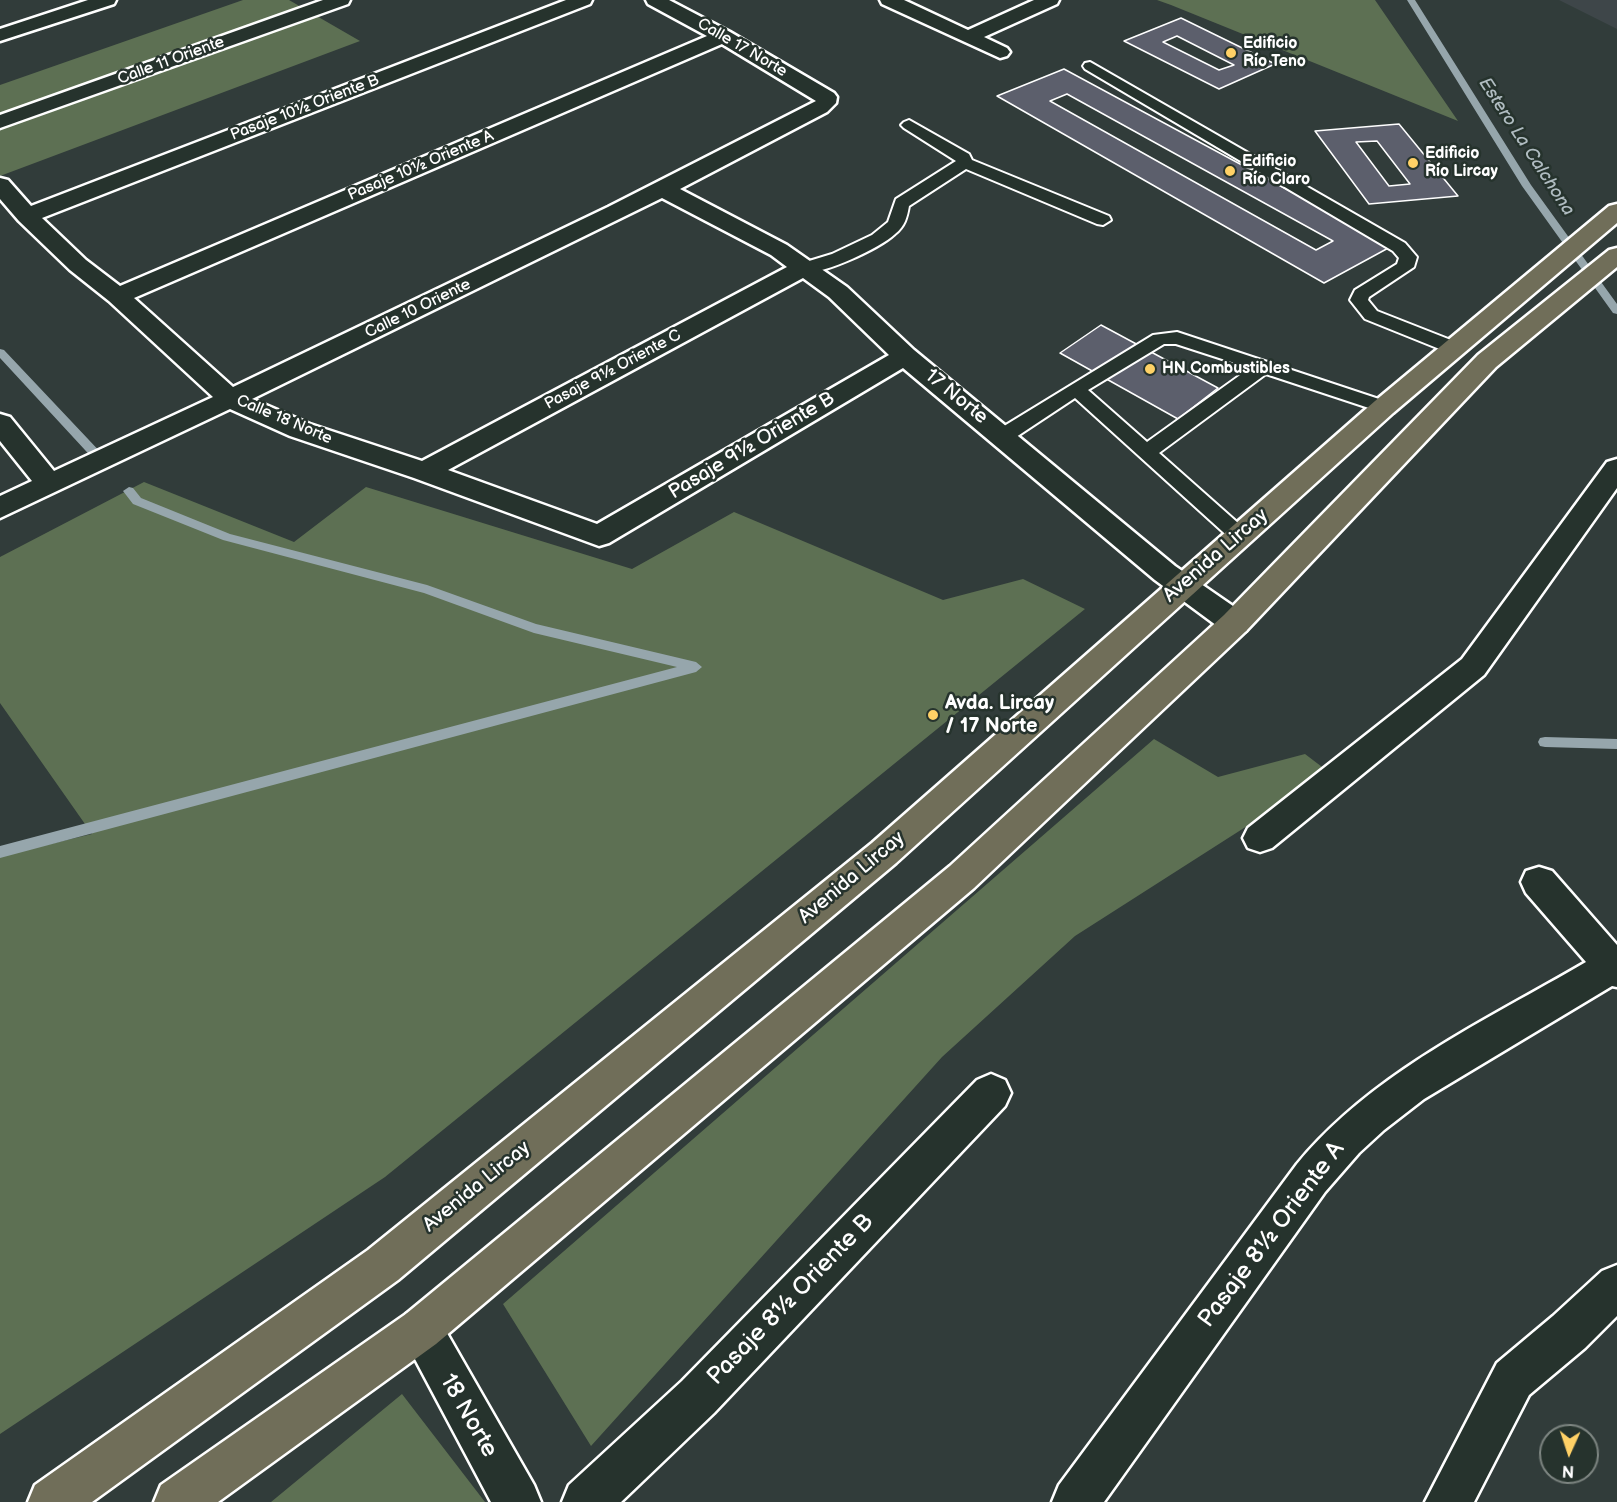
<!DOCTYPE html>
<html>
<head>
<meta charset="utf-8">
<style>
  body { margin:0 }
  #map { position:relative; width:1617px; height:1502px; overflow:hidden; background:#313c3a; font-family:"Balsamiq Sans",sans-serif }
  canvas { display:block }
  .north { position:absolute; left:1539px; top:1424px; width:60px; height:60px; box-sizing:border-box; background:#26332d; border:2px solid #7d8581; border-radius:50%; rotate:183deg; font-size:16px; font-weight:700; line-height:24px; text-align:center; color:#fff }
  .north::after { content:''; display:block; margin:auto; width:21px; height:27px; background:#ffd166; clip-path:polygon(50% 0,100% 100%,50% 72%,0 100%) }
</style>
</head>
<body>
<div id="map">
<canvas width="1617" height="1502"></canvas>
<div class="north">N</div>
</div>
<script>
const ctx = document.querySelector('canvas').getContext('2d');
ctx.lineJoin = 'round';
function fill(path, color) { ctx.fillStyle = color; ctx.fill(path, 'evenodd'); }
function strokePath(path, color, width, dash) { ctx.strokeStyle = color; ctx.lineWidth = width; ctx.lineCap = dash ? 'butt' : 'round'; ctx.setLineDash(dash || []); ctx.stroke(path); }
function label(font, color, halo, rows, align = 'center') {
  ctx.font = font + ' "Balsamiq Sans",sans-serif'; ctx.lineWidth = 5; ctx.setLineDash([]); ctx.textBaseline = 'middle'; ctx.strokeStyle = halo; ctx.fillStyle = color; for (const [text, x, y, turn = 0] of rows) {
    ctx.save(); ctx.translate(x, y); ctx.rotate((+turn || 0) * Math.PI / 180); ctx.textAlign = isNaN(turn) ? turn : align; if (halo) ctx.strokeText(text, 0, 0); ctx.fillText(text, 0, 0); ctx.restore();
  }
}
fill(new Path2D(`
  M1559,0H1617V29Z`), '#3e4649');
fill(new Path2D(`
  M243,0H289L360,41L0,176V85Z
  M1157,0H1375L1458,121L1171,5Z
  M144,482L294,542L366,487L632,569L734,512L943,600L1023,579L1085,609L385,1177L0,1434V856L92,834L0,703V557Z
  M1154,739L1218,777L1305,754L1330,773L1075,936L942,1057L591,1446L503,1304Z
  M402,1394L485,1502H271Z`), '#5d7053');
fill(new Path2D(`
  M1407,0H1415L1531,185L1617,304V314L1613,313L1522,186Z
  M0,349L4,350L105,457V463H97L0,358Z
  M129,487L133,488L141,498L230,534L427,585L536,624L696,662L702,667L696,672L0,858V846L677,667L534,633L424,593L223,540L133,504L123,491Z
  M1545,737L1617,739V749L1545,747L1540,746L1538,742L1540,738Z`), '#96a6ac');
const building = new Path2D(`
  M1181,18L1275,64L1219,89L1124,41ZM1177,36L1234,65L1219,70L1163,42Z
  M1064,69L1392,246L1324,283L997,96ZM1067,94L1333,241L1316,250L1050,101Z
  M1399,124L1458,196L1369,204L1315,131ZM1377,141L1410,184L1389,186L1356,142Z
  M1101,325L1218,388L1178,419L1060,353Z`);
fill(building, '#5c5f6c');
strokePath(building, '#fff', 1.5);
const service = new Path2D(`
  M1090,62L1405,243L1417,257L1414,267L1369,297L1368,300L1377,311L1461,344L1463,348L1461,352H1447L1365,319L1350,300L1355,290L1397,264L1399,258L1393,251L1085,69L1083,66L1085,63Z
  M909,120L969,154L972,160L1109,216L1111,220L1103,225L1097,224L966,169L909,206C907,217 905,226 895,234C879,249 817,278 796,273L793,269L796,265L832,254L872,235L888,222L896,199L956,161L904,128L901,125L904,122Z
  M1177,332L1391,403L1394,407L1391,411L1384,413L1266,374L1159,453L1247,531L1251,536L1247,541L1240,543L1233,541L1075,398L1010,441L1003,442L996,441L993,436L996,431L1153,335ZM1164,344H1176L1250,368L1147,442L1088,390Z`);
const minor = new Path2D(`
  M88,0H116L114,4L0,41V29Z
  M566,0H592L590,4L42,218L86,260L120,286L707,36L648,4L646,0H669L730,32L834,93L837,97L836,103L827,112L680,189L787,245L847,287L914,350L1175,566L1246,615L1250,623L1246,631L1235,634L1224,631L1155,580L903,368L609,543L599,546L414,478L290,436L230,409L0,518V496L32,481L0,441V414L10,417L54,471L213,397L109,301L70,270L19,221L0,199V178L8,180L31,206ZM722,44L816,101L608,207L233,387L134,298ZM662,198L771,255L787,267L422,461L310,424L252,399ZM803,278L829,297L889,355L597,524L448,470Z
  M880,0H904L968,30L1034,0H1059L1057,4L984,37L1007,48L1010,52L1007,56L1000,58L882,4Z
  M1617,459V488L1484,675L1272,848L1260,852L1248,848L1243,838L1248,828L1462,659L1607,462Z
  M1539,867L1552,871L1617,945V987L1612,986L1424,1099L1384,1130L1359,1153L1325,1192L1104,1502H1052L1059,1485L1297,1164C1373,1072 1485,1021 1586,962L1526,893L1521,882L1526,871Z
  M991,1074L1005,1080L1011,1093L1005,1106L714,1413L621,1502H562L569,1485L682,1381L977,1080Z
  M1617,1265V1316L1585,1348L1529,1395L1474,1502H1425L1497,1363L1553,1316L1602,1271Z
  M421,1307L436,1314L534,1485L541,1502H491L399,1329L406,1314Z`);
const secondary = new Path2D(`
  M323,0H350L348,4L0,128V115Z`);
const primary = new Path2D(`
  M1617,204V223L1393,413L896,863L398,1280L92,1502H28L35,1485L368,1250L872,843L1375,401L1609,206Z
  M1617,248V267L1496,367L1246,631L974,888L436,1344L218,1502H154L161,1485L406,1314L950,866L1224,615L1478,355L1609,250Z`);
strokePath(service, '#fff', 4);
strokePath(minor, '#fff', 5);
strokePath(secondary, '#fff', 5);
strokePath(primary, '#fff', 5);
fill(service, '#26332d');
fill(minor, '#26332d');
fill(secondary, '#26332d');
fill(primary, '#706e59');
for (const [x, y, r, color] of [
  [1231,53,6,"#ffd166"],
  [1413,163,6,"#ffd166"],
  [1230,171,6,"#ffd166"],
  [1150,369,6,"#ffd166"],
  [933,715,6,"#ffd166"]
]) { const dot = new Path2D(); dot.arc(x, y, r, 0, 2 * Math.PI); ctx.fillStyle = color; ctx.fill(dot); strokePath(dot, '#26332d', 2); }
label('bold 16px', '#fff', '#26332d', [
  ["Edificio",1243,44],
  ["Río Teno",1243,62],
  ["Edificio",1425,154],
  ["Río Lircay",1425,172],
  ["Edificio",1242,162],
  ["Río Claro",1242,180],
  ["HN Combustibles",1162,369]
], 'left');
label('16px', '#fff', '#26332d', [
  ["Calle 17 Norte",742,48,30],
  ["Calle 11 Oriente",171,61,-20],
  ["Pasaje 10½ Oriente B",305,108,-21],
  ["Pasaje 10½ Oriente A",421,166,-23],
  ["Calle 10 Oriente",418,309,-26],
  ["Pasaje 9½ Oriente C",613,370,-28],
  ["Calle 18 Norte",284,420,23]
]);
label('italic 18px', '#b0bcc1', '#26332d', [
  ["Estero La Calchona",1526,147,57]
]);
label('20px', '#fff', '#26332d', [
  ["17 Norte",956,397,39],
  ["Pasaje 9½ Oriente B",752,446,-31],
  ["Avenida Lircay",1216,556,-41],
  ["Avenida Lircay",852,878,-40],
  ["Avenida Lircay",477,1187,-39]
]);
label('bold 20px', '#fff', '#26332d', [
  ["Avda. Lircay",945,704],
  ["/ 17 Norte",945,727]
], 'left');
label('24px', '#fff', '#26332d', [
  ["Pasaje 8½ Oriente A",1272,1235,-53],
  ["Pasaje 8½ Oriente B",791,1300,-46],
  ["18 Norte",468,1416,60]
]);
</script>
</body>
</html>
